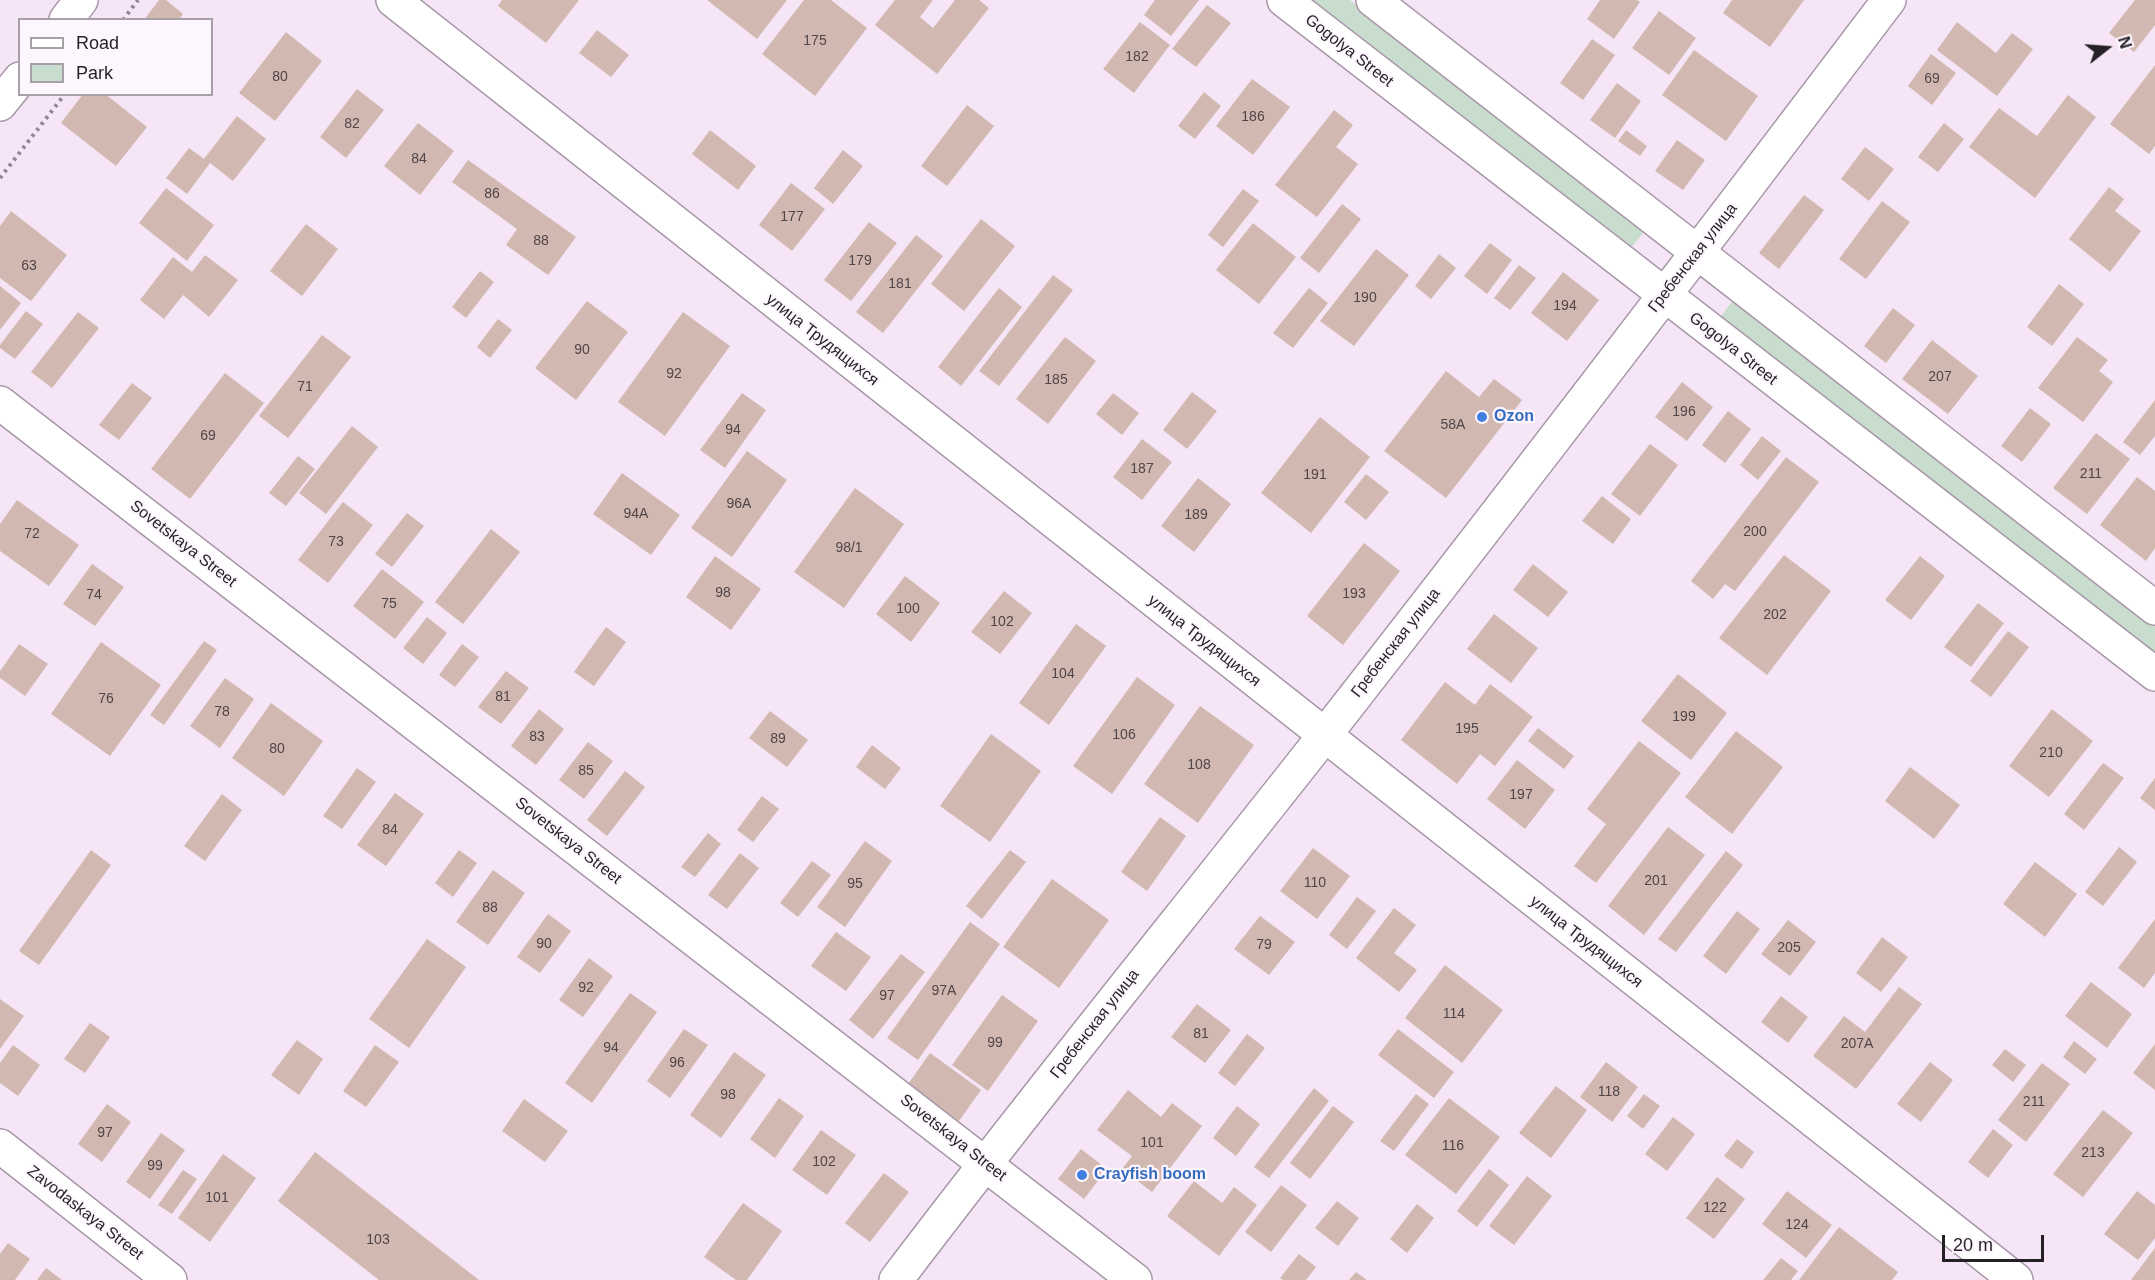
<!DOCTYPE html>
<html>
<head>
<meta charset="utf-8">
<style>
  body { margin:0 }
  #map { position:relative; width:2155px; height:1280px; overflow:hidden; background:#f6e5f7; font-family:Helvetica,sans-serif }
  canvas { display:block }
  .legend { position:absolute; left:18px; top:18px; width:195px; height:78px; box-sizing:border-box; background:#fdf6fe; border:2px solid #a7a0a8; margin:0; padding:8px 10px; list-style:none; font-size:18px; color:#251f26 }
  .legend li { display:flex; align-items:center; gap:12px; height:30px }
  .legend b { width:30px; border:2px solid #a7a0a8 }
  .north { position:absolute; left:2077px; top:18px; width:60px; height:60px; -webkit-text-stroke:4px #fdf6fe; paint-order:stroke; rotate:73deg; font-size:16px; font-weight:700; line-height:24px; text-align:center; color:#251f26 }
  .north::after { content:''; display:block; margin:auto; width:21px; height:27px; background:#251f26; clip-path:polygon(50% 0,100% 100%,50% 72%,0 100%) }
  .scale { position:absolute; left:1942px; top:1235px; width:102px; height:27px; box-sizing:border-box; border:3px solid #251f26; border-top:0; padding-left:8px; font-size:18px; line-height:21px; white-space:nowrap; color:#251f26; -webkit-text-stroke:4px #fdf6fe; paint-order:stroke }
</style>
</head>
<body>
<div id="map">
<canvas width="2155" height="1280"></canvas>
<ul class="legend">
<li><b style="height:8px;background:#fff"></b>Road</li>
<li><b style="height:16px;background:#c9ddce"></b>Park</li>
</ul>
<div class="north">N</div>
<div class="scale">20 m</div>
</div>
<script>
const ctx = document.querySelector('canvas').getContext('2d');
ctx.lineJoin = 'round';
function fill(path, color) { ctx.fillStyle = color; ctx.fill(path, 'evenodd'); }
function strokePath(path, color, width, dash) { ctx.strokeStyle = color; ctx.lineWidth = width; ctx.lineCap = dash ? 'butt' : 'round'; ctx.setLineDash(dash || []); ctx.stroke(path); }
function label(font, color, halo, rows, align = 'center') {
  ctx.font = font + ' Helvetica,sans-serif'; ctx.lineWidth = 4.5; ctx.setLineDash([]); ctx.textBaseline = 'middle'; ctx.strokeStyle = halo; ctx.fillStyle = color; for (const [text, x, y, turn = 0] of rows) {
    ctx.save(); ctx.translate(x, y); ctx.rotate((+turn || 0) * Math.PI / 180); ctx.textAlign = isNaN(turn) ? turn : align; if (halo) ctx.strokeText(text, 0, 0); ctx.fillText(text, 0, 0); ctx.restore();
  }
}
fill(new Path2D(`
  M1304,0H1350L1646,229L1629,251Z
  M1736,296L2155,623V662L1717,322Z`), '#c9ddce');
fill(new Path2D(`
  M159,0H166L183,14L179,20H144Z
  M502,0H579L546,43L498,6Z
  M707,0H787L757,39Z
  M804,0H831L867,28L815,96L762,54Z
  M895,0H933L920,17L933,28L955,0H979L989,8L937,74L875,25Z
  M1155,0H1199L1171,36L1144,15Z
  M1600,0H1637L1640,2L1614,39L1587,19Z
  M1732,0H1804L1770,47L1723,13Z
  M2135,0H2155V25L2134,52L2109,33Z
  M1207,5L1231,23L1196,67L1172,49Z
  M1659,11L1696,38L1669,75L1632,48Z
  M1140,22L1170,45L1134,93L1103,69Z
  M1957,22L1996,53L2012,33L2033,49L1997,96L1937,50Z
  M597,30L629,55L611,77L579,53Z
  M286,32L322,61L275,121L239,93Z
  M1592,39L1615,55L1583,100L1560,83Z
  M1694,50L1758,96L1726,141L1662,95Z
  M1931,54L1956,73L1932,105L1908,86Z
  M2155,65V146L2149,154L2110,124Z
  M1252,79L1290,107L1253,155L1216,126Z
  M1617,83L1641,101L1615,138L1590,120Z
  M357,89L384,110L346,158L320,137Z
  M1204,92L1221,106L1195,139L1178,126Z
  M83,94H105L147,127L116,166L61,123Z
  M2068,95L2096,117L2035,198L1969,147L1999,108L2037,136Z
  M967,105L994,126L947,186L921,166Z
  M1334,110L1353,125L1336,147L1358,164L1317,217L1275,185Z
  M237,116L266,139L233,181L210,163L187,194L166,178L189,148L204,159Z
  M418,123L454,151L420,195L384,166Z
  M1944,123L1964,139L1938,172L1918,157Z
  M710,130L756,166L738,190L692,154Z
  M1626,130L1647,146L1640,156L1618,141Z
  M1677,140L1705,160L1683,190L1655,171Z
  M1865,147L1894,169L1869,201L1841,179Z
  M843,150L863,166L833,204L814,188Z
  M468,160L576,237L548,275L506,245L517,229L452,182Z
  M791,183L825,209L792,251L759,225Z
  M2109,187L2124,199L2115,211L2141,231L2110,272L2069,239Z
  M166,188L214,225L187,261L139,223Z
  M1243,189L1259,201L1223,247L1208,235Z
  M1804,195L1824,210L1779,269L1759,253Z
  M1882,201L1910,222L1866,279L1839,259Z
  M1342,204L1361,219L1319,273L1300,258Z
  M11,211L67,255L31,301L0,278V226Z
  M981,219L1015,246L964,311L931,284Z
  M869,222L897,243L851,301L824,280Z
  M1253,223L1296,257L1259,304L1216,270Z
  M306,224L338,249L302,296L270,271Z
  M916,235L943,256L883,333L856,312Z
  M1490,243L1512,260L1487,294L1464,276Z
  M1376,249L1409,275L1354,346L1320,321Z
  M1439,254L1456,268L1431,299L1415,286Z
  M205,255L238,280L209,317L183,295L164,319L140,300L173,257L192,272Z
  M1519,265L1536,278L1510,310L1494,298Z
  M480,271L494,282L466,318L452,307Z
  M1563,272L1599,300L1567,341L1531,313Z
  M1053,275L1073,290L999,386L979,371Z
  M2059,284L2084,304L2052,346L2027,327Z
  M0,286L21,303L0,330Z
  M999,288L1022,307L961,386L938,367Z
  M1309,288L1328,303L1293,348L1273,333Z
  M587,301L628,332L576,400L535,368Z
  M1893,308L1915,325L1886,363L1864,346Z
  M26,311L43,324L15,359L0,348V345Z
  M78,312L99,328L52,388L31,372Z
  M683,312L730,346L665,436L618,402Z
  M498,319L512,330L490,358L477,347Z
  M322,335L351,357L288,438L259,416Z
  M1065,337L1096,361L1048,424L1016,399Z
  M2077,337L2108,360L2099,371L2113,382L2083,422L2038,388Z
  M1932,340L1978,376L1948,414L1902,379Z
  M1446,371L1479,397L1494,379L1522,400L1446,498L1384,451Z
  M225,373L264,403L190,499L151,469Z
  M1682,382L1713,407L1687,441L1655,417Z
  M132,383L152,398L119,440L99,425Z
  M1192,392L1217,411L1187,449L1163,430Z
  M742,393L766,410L725,468L700,450Z
  M1113,393L1139,413L1122,435L1096,414Z
  M2155,400V436L2140,455L2123,442Z
  M2030,408L2051,424L2022,462L2001,446Z
  M1728,411L1751,429L1725,463L1702,445Z
  M1320,417L1370,457L1311,533L1261,493Z
  M352,426L378,447L326,514L299,493Z
  M2096,433L2130,459L2087,514L2053,488Z
  M1762,436L1781,451L1758,480L1740,465Z
  M1142,439L1172,462L1142,500L1113,477Z
  M1650,444L1678,465L1640,516L1611,494Z
  M747,451L787,480L732,557L691,528Z
  M298,456L315,469L286,506L269,493Z
  M1786,457L1819,482L1735,591L1725,584L1713,599L1691,581Z
  M622,473L680,515L651,555L593,514Z
  M1366,474L1389,492L1366,520L1344,502Z
  M2137,477L2155,491V548L2146,561L2100,525Z
  M1198,478L1231,504L1194,552L1161,526Z
  M855,488L904,524L844,608L794,572Z
  M1602,496L1631,519L1613,544L1582,521Z
  M17,500L79,545L49,586L0,551V524Z
  M343,502L373,525L328,583L298,560Z
  M407,513L424,526L392,567L375,554Z
  M491,529L520,552L463,624L435,602Z
  M1364,543L1400,571L1343,645L1307,616Z
  M1784,555L1831,591L1767,675L1719,638Z
  M715,556L761,589L731,630L686,597Z
  M1920,556L1945,576L1911,620L1885,600Z
  M92,564L124,587L95,626L63,604Z
  M1533,564L1568,592L1548,617L1513,590Z
  M382,569L424,602L395,639L353,606Z
  M905,576L940,603L911,642L876,614Z
  M1004,591L1032,613L1000,654L971,632Z
  M1978,603L2004,623L1971,667L1944,647Z
  M1494,614L1538,648L1511,683L1467,649Z
  M427,617L447,633L423,664L403,648Z
  M1076,624L1106,646L1049,725L1019,703Z
  M606,627L626,642L594,686L574,672Z
  M2008,631L2029,647L1991,697L1970,681Z
  M204,641L217,650L164,725L150,715Z
  M101,642L161,685L110,756L51,714Z
  M19,644L48,664L25,696L0,678V671Z
  M462,644L479,657L455,687L439,675Z
  M506,671L529,688L501,724L478,707Z
  M1678,674L1727,713L1691,760L1641,721Z
  M1137,677L1175,705L1112,794L1073,766Z
  M225,678L254,699L220,748L190,726Z
  M1445,682L1475,705L1490,684L1533,717L1495,766L1480,754L1457,784L1401,740Z
  M271,703L323,741L284,796L232,758Z
  M1200,706L1254,745L1198,823L1144,784Z
  M539,709L564,729L536,765L511,746Z
  M2052,709L2093,741L2049,797L2009,766Z
  M770,711L808,740L787,767L749,738Z
  M1538,728L1574,756L1564,769L1528,741Z
  M1736,731L1783,767L1732,834L1685,797Z
  M991,734L1041,771L990,842L940,806Z
  M1639,741L1681,773L1596,883L1574,866L1606,824L1587,809Z
  M588,742L613,761L584,799L559,780Z
  M872,745L901,768L885,789L856,767Z
  M1517,760L1555,790L1525,829L1487,799Z
  M2103,763L2124,778L2084,830L2064,814Z
  M1910,767L1960,805L1934,839L1885,801Z
  M357,768L376,782L342,829L323,816Z
  M625,771L645,787L607,836L587,820Z
  M2155,778V810L2140,798Z
  M395,793L424,814L386,866L357,845Z
  M222,794L242,810L205,861L184,846Z
  M762,796L779,809L753,842L737,830Z
  M1160,817L1186,836L1147,891L1121,872Z
  M1668,827L1705,855L1644,935L1608,906Z
  M708,833L721,844L695,877L681,867Z
  M865,841L892,861L845,927L817,907Z
  M2119,847L2137,862L2103,906L2085,892Z
  M1313,848L1350,876L1317,919L1280,891Z
  M91,850L111,865L39,965L19,951Z
  M459,850L477,863L453,897L435,883Z
  M1010,850L1026,862L982,919L966,906Z
  M1726,851L1743,865L1676,952L1658,939Z
  M740,853L759,868L727,909L708,895Z
  M812,861L831,875L798,917L780,903Z
  M2035,862L2077,894L2045,937L2003,904Z
  M493,870L525,893L488,945L456,922Z
  M1052,879L1109,920L1059,988L1003,947Z
  M1357,897L1376,911L1347,949L1329,935Z
  M1394,908L1416,925L1394,953L1417,970L1399,992L1356,958Z
  M1737,911L1760,929L1726,974L1703,956Z
  M548,914L571,931L540,973L517,957Z
  M1260,916L1295,942L1269,975L1234,949Z
  M2155,919V973L2144,988L2118,968Z
  M1788,920L1816,942L1790,976L1761,954Z
  M970,922L1000,944L918,1060L887,1038Z
  M836,932L871,957L846,991L811,966Z
  M1882,937L1908,957L1881,992L1856,973Z
  M427,939L466,967L409,1048L369,1019Z
  M901,954L925,972L873,1039L849,1020Z
  M589,958L613,976L583,1017L559,1000Z
  M1445,965L1503,1010L1462,1063L1405,1018Z
  M2091,982L2132,1014L2107,1048L2065,1016Z
  M1899,987L1922,1004L1856,1089L1813,1056L1844,1016L1865,1032Z
  M630,993L657,1012L592,1103L565,1083Z
  M1002,995L1038,1021L988,1091L952,1065Z
  M1781,996L1808,1017L1788,1043L1761,1022Z
  M0,999L24,1016L0,1049Z
  M1197,1004L1231,1030L1205,1063L1171,1037Z
  M90,1023L110,1037L85,1073L64,1059Z
  M684,1029L708,1045L670,1098L647,1081Z
  M1398,1029L1454,1072L1434,1098L1378,1055Z
  M1247,1034L1265,1048L1235,1086L1218,1073Z
  M297,1040L323,1059L299,1095L271,1075Z
  M2074,1041L2097,1059L2085,1074L2063,1057Z
  M2155,1044V1090L2133,1073Z
  M13,1045L40,1065L18,1096L0,1083V1063Z
  M375,1045L399,1062L366,1107L343,1091Z
  M2005,1049L2026,1065L2013,1082L1992,1065Z
  M734,1052L766,1075L721,1138L690,1115Z
  M930,1053L981,1090L959,1121L908,1084Z
  M1606,1062L1638,1087L1612,1122L1580,1097Z
  M1930,1062L1953,1080L1921,1122L1897,1104Z
  M2042,1063L2070,1084L2026,1142L1998,1120Z
  M1556,1086L1587,1110L1551,1158L1519,1133Z
  M1314,1088L1329,1101L1269,1178L1254,1167Z
  M1128,1090L1161,1117L1172,1103L1202,1126L1152,1192L1122,1169L1132,1156L1097,1130Z
  M1416,1094L1429,1104L1394,1151L1380,1141Z
  M1644,1094L1660,1106L1643,1129L1627,1116Z
  M779,1098L804,1116L775,1158L750,1139Z
  M1449,1098L1500,1137L1456,1194L1405,1155Z
  M524,1099L568,1131L545,1162L502,1131Z
  M107,1104L131,1122L102,1162L78,1144Z
  M1237,1106L1260,1124L1236,1156L1213,1138Z
  M1333,1106L1354,1122L1310,1179L1290,1163Z
  M2103,1110L2133,1133L2083,1197L2053,1174Z
  M1673,1117L1695,1134L1667,1171L1645,1154Z
  M1993,1129L2013,1145L1988,1178L1968,1162Z
  M821,1130L856,1155L827,1195L792,1170Z
  M161,1133L185,1150L150,1199L126,1182Z
  M1737,1139L1754,1152L1742,1169L1724,1156Z
  M1081,1149L1107,1169L1084,1199L1058,1179Z
  M315,1152L479,1280H379L278,1201Z
  M223,1154L256,1178L210,1242L178,1218Z
  M1489,1169L1509,1185L1477,1227L1457,1211Z
  M183,1170L197,1179L172,1214L158,1205Z
  M884,1173L909,1192L870,1242L845,1223Z
  M1527,1176L1552,1196L1514,1245L1489,1226Z
  M1717,1177L1745,1199L1714,1239L1686,1218Z
  M1194,1181L1222,1203L1234,1187L1257,1205L1219,1256L1167,1216Z
  M1281,1185L1307,1205L1271,1252L1245,1232Z
  M1787,1191L1832,1225L1806,1258L1762,1224Z
  M2137,1191L2155,1205V1238L2138,1260L2104,1234Z
  M1337,1201L1359,1218L1338,1246L1315,1228Z
  M743,1203L782,1231L747,1280H736L704,1257Z
  M1417,1204L1434,1218L1407,1253L1390,1239Z
  M1839,1227L1898,1272L1892,1280H1799Z
  M8,1243L30,1259L15,1280H0V1254Z
  M2155,1248V1280H2131Z
  M1299,1254L1316,1267L1306,1280H1283L1280,1278Z
  M1781,1258L1798,1271L1791,1280H1763Z
  M46,1268L62,1280H37Z
  M1356,1272L1367,1280H1349Z`), '#d1b8b0');
const street = new Path2D(`
  M393,0L2016,1280
  M1284,0L2155,674
  M1373,0L2155,608
  M0,403L1135,1280
  M0,1146L170,1280
  M896,1280C1035,1096 1181,918 1324,736C1514,493 1702,247 1889,0`);
const secondary = new Path2D(`
  M66,20L81,0
  M0,104L20,79`);
strokePath(street, '#a797a8', 36);
strokePath(secondary, '#a797a8', 36);
strokePath(new Path2D(`
  M123,20L138,0
  M0,178L65,94`), '#918592', 4, [3, 4.5]);
strokePath(street, '#fff', 33);
strokePath(secondary, '#fff', 33);
for (const [x, y, r, color] of [
  [1482,417,6,"#3f7fe0"],
  [1082,1175,6,"#3f7fe0"]
]) { const dot = new Path2D(); dot.arc(x, y, r, 0, 2 * Math.PI); ctx.fillStyle = color; ctx.fill(dot); strokePath(dot, '#fdf6fe', 2); }
label('14px', '#504548', null, [
  ["175",815,41],
  ["182",1137,57],
  ["80",280,77],
  ["69",1932,79],
  ["186",1253,117],
  ["82",352,124],
  ["84",419,159],
  ["86",492,194],
  ["177",792,217],
  ["88",541,241],
  ["179",860,261],
  ["63",29,266],
  ["181",900,284],
  ["190",1365,298],
  ["194",1565,306],
  ["90",582,350],
  ["92",674,374],
  ["207",1940,377],
  ["185",1056,380],
  ["71",305,387],
  ["196",1684,412],
  ["58А",1453,425],
  ["94",733,430],
  ["69",208,436],
  ["187",1142,469],
  ["211",2091,474],
  ["191",1315,475],
  ["96А",739,504],
  ["94А",636,514],
  ["189",1196,515],
  ["200",1755,532],
  ["72",32,534],
  ["73",336,542],
  ["98/1",849,548],
  ["98",723,593],
  ["193",1354,594],
  ["74",94,595],
  ["75",389,604],
  ["100",908,609],
  ["202",1775,615],
  ["102",1002,622],
  ["104",1063,674],
  ["81",503,697],
  ["76",106,699],
  ["78",222,712],
  ["199",1684,717],
  ["195",1467,729],
  ["106",1124,735],
  ["83",537,737],
  ["89",778,739],
  ["80",277,749],
  ["210",2051,753],
  ["108",1199,765],
  ["85",586,771],
  ["197",1521,795],
  ["84",390,830],
  ["201",1656,881],
  ["110",1315,883],
  ["95",855,884],
  ["88",490,908],
  ["90",544,944],
  ["79",1264,945],
  ["205",1789,948],
  ["92",586,988],
  ["97А",944,991],
  ["97",887,996],
  ["114",1454,1014],
  ["81",1201,1034],
  ["99",995,1043],
  ["207А",1857,1044],
  ["94",611,1048],
  ["96",677,1063],
  ["118",1609,1092],
  ["98",728,1095],
  ["211",2034,1102],
  ["97",105,1133],
  ["101",1152,1143],
  ["116",1453,1146],
  ["213",2093,1153],
  ["102",824,1162],
  ["99",155,1166],
  ["101",217,1198],
  ["122",1715,1208],
  ["124",1797,1225],
  ["103",378,1240]
]);
label('16px', '#251f26', '#fdf6fe', [
  ["Gogolya Street",1349,51,38],
  ["Гребенская улица",1693,258,-52],
  ["улица Трудящихся",822,340,38],
  ["Gogolya Street",1733,349,38],
  ["Sovetskaya Street",183,544,38],
  ["улица Трудящихся",1204,641,38],
  ["Гребенская улица",1396,643,-52],
  ["Sovetskaya Street",568,841,38],
  ["улица Трудящихся",1586,942,38],
  ["Гребенская улица",1095,1024,-52],
  ["Sovetskaya Street",953,1138,38],
  ["Zavodaskaya Street",85,1213,38]
]);
label('bold 16px', '#366cbe', '#fdf6fe', [
  ["Ozon",1494,417],
  ["Crayfish boom",1094,1175]
], 'left');
</script>
</body>
</html>
